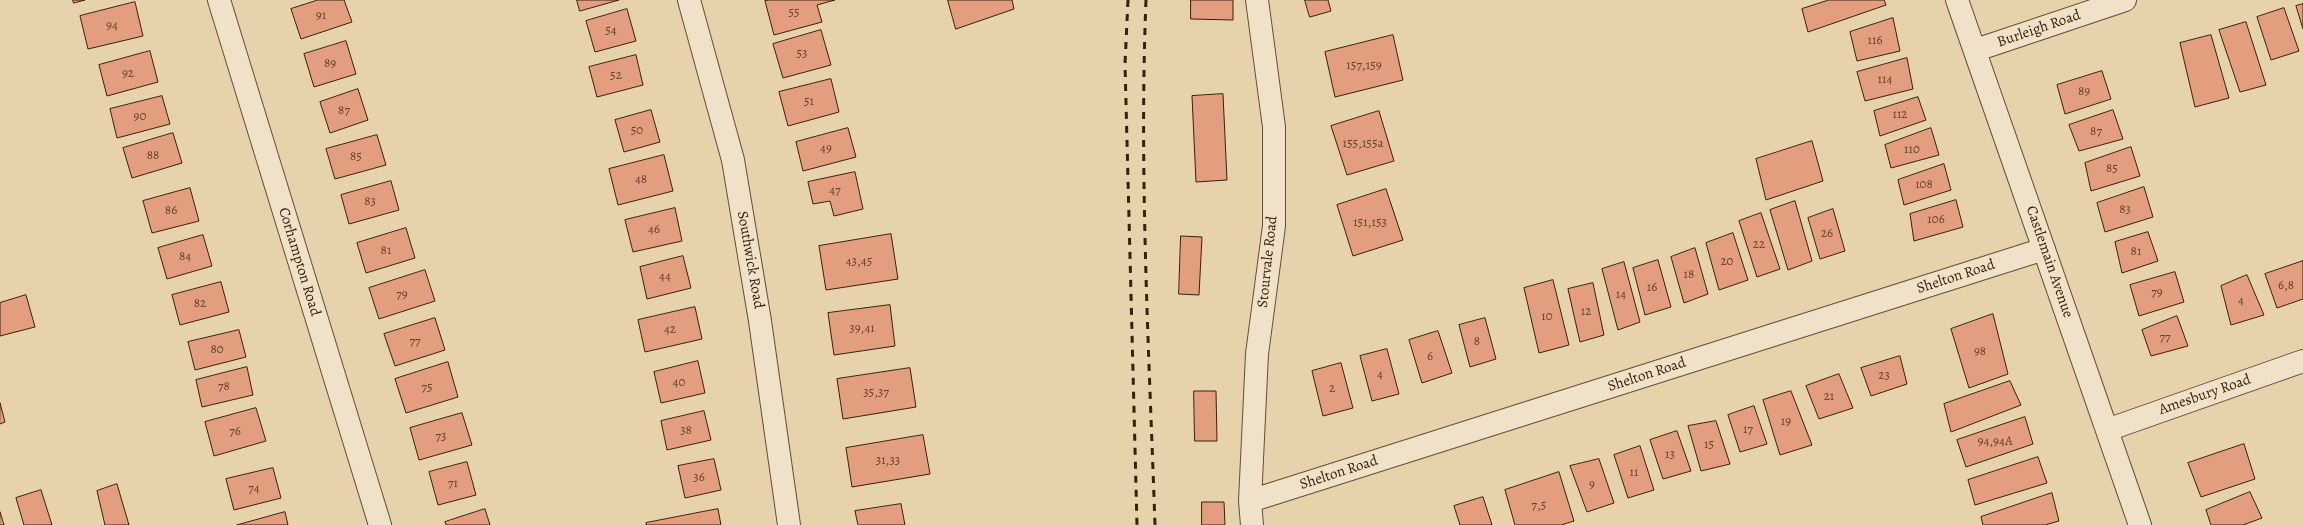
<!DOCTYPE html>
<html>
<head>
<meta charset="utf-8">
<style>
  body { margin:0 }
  canvas { display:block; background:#e6d3ac }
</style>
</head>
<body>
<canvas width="2303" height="525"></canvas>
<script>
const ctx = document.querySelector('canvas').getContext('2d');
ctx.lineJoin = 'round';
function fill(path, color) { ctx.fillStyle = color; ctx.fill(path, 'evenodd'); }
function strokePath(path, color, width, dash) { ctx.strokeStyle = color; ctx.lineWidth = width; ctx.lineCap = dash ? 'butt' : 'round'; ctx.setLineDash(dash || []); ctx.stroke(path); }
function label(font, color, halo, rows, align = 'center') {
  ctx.font = font + ' Alegreya,serif'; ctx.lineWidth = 3.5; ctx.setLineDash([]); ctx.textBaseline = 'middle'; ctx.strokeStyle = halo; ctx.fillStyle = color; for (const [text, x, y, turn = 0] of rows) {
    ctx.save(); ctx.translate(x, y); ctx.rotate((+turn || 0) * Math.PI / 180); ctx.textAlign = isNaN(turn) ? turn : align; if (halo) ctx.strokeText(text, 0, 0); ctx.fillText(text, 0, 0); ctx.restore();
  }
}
const building = new Path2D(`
  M73,0H85L74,3Z
  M318,0H344L352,22L301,39L291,9Z
  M577,0H619L580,11Z
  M770,0H835L817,5L822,22L774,35L765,1Z
  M948,0H1012L1014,9L956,29Z
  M1191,0H1233V20L1191,19Z
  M1305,0H1328L1331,11L1310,17Z
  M1829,0H1884L1886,5L1808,32L1802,9Z
  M135,2L143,36L88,49L80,16Z
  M2303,4V29L2296,6Z
  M2284,8L2299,51L2271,60L2257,17Z
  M627,9L636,41L595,52L586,21Z
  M1893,18L1900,51L1857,61L1850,32Z
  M2246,22L2266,85L2240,92L2219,30Z
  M821,30L831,65L783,78L773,44Z
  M1393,35L1403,80L1335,97L1325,52Z
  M2211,35L2229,98L2195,107L2180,43Z
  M346,41L356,74L314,87L304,54Z
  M150,51L158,82L107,96L99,65Z
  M636,55L643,85L597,97L589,67Z
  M1907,58L1913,89L1865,101L1857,72Z
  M2102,71L2111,99L2065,114L2057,85Z
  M831,79L839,112L788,126L779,92Z
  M358,89L368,120L330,133L320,102Z
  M1223,94L1227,180L1196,182L1192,96Z
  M162,96L170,124L117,138L110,109Z
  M1918,97L1926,120L1880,136L1874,111Z
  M651,110L660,142L624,152L615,120Z
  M2113,110L2123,139L2079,151L2069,125Z
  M1379,111L1394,161L1347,175L1331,126Z
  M848,128L856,157L803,171L796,142Z
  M1931,128L1939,155L1891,168L1885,145Z
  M173,133L182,163L132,178L123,148Z
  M377,135L386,165L335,179L326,149Z
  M1812,141L1823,181L1766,200L1756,159Z
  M2131,147L2140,176L2091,191L2085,163Z
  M664,155L673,191L618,205L609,169Z
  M1944,164L1951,190L1904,205L1898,180Z
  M855,172L863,209L834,216L830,201L813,204L808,182Z
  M391,181L399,210L349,224L341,195Z
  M2144,187L2153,217L2105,232L2097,203Z
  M190,188L199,221L152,233L143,201Z
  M1386,189L1403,240L1353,256L1337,205Z
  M1956,200L1963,227L1914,241L1910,214Z
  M1795,201L1812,261L1788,270L1770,210Z
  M675,208L682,241L633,252L625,220Z
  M1833,209L1845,251L1820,259L1808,218Z
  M1761,213L1780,269L1757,277L1739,221Z
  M406,228L415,258L366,273L357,243Z
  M2148,232L2158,261L2122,273L2115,242Z
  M1733,233L1748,280L1719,290L1706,243Z
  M891,234L898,279L826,290L819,246Z
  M203,235L212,266L167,279L158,248Z
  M1181,236L1202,237L1199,295L1179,294Z
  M1695,248L1708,294L1684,303L1671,257Z
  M683,256L691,288L647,299L640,267Z
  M1658,260L1671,307L1645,315L1633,268Z
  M2303,261V299L2277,308L2265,274Z
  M1624,262L1640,322L1618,330L1602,269Z
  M425,270L435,301L379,319L369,288Z
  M2175,272L2184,302L2139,316L2130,285Z
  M2247,275L2264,315L2231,325L2221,286Z
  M1553,280L1569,345L1539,353L1524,288Z
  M221,282L229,312L180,325L172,295Z
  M1593,283L1604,335L1580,342L1568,289Z
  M26,295L35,327L0,336V303Z
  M890,305L895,346L834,355L828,313Z
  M695,307L702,339L645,352L638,320Z
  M1993,314L2008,374L1969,388L1951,329Z
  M2177,316L2188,346L2151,356L2142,330Z
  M435,318L445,350L395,366L384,334Z
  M1485,318L1496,359L1470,367L1459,325Z
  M239,330L246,357L195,370L188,342Z
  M1438,331L1452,373L1422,383L1409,340Z
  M1387,349L1399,394L1372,401L1360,356Z
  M1900,356L1907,384L1871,396L1861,368Z
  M698,361L705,393L661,403L654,372Z
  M448,362L458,397L406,413L395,379Z
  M1341,363L1353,408L1323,416L1312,371Z
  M247,367L253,395L202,407L196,380Z
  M910,368L916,407L843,419L837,379Z
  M1839,374L1853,408L1819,419L1806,386Z
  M2010,381L2021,405L1951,432L1944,404Z
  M1194,391H1216L1217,441H1195Z
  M1791,391L1812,445L1780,455L1763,400Z
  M0,403L5,422L0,424Z
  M1754,406L1767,444L1740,452L1728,415Z
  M256,408L266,441L214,456L205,422Z
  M704,411L711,440L667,450L661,421Z
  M462,413L472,445L419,460L410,428Z
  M2025,417L2033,444L1966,467L1957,440Z
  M1716,421L1730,464L1701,471L1688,426Z
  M1677,431L1691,471L1663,479L1650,440Z
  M923,435L930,474L852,487L846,448Z
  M2244,444L2255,479L2201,497L2188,463Z
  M1640,446L1654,490L1628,498L1614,455Z
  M2038,457L2047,483L1975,505L1968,480Z
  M714,459L721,490L685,498L678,466Z
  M1599,459L1614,503L1587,512L1570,466Z
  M467,462L476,495L438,505L429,472Z
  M273,468L281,498L234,510L226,479Z
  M1559,472L1574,521L1561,525H1515L1505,490Z
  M117,484L129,525H105L97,491Z
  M41,490L52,525H24L16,498Z
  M2250,492L2262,518L2243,525H2211L2206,510Z
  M2052,493L2059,521L2045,525H1983L1981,517Z
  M1483,497L1492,525H1460L1454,506Z
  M1202,502H1224L1225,525H1202Z
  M901,504L905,525H858L855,511Z
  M485,509L490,525H446L445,522Z
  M718,509L721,525H646V523Z
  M0,512L4,525H0Z
  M285,512L288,525H237Z`);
fill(building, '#e39e80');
strokePath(building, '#392109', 1);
const minor = new Path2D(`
  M219,0L380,525
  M689,0L733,160L760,321L789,525
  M1957,0L2140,525
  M1976,50L2125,0
  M2107,430L2303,361
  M1250,501L2044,249
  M1252,525L1250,501L1257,354L1274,226V127L1257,0`);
strokePath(minor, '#644e32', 24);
strokePath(minor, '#efe2c9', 22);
strokePath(new Path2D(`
  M1128,0L1125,64L1137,525
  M1146,0C1139,173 1149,351 1155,525`), '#392109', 3, [7, 7]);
label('13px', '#644027', null, [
  ["55",794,13],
  ["91",321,16],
  ["94",112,26],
  ["54",611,31],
  ["116",1875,41],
  ["53",802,54],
  ["89",330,64],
  ["157,159",1364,66],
  ["92",128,74],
  ["52",616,76],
  ["114",1885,80],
  ["89",2084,92],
  ["51",809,102],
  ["87",344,111],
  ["112",1900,115],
  ["90",140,117],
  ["50",637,131],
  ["87",2096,132],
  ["155,155a",1363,144],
  ["49",826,149],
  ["110",1912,150],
  ["88",153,156],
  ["85",356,157],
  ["85",2112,169],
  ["48",641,180],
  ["108",1924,185],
  ["47",835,191],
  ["83",370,202],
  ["83",2125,210],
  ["86",171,211],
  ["106",1936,220],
  ["151,153",1370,223],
  ["46",654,230],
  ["26",1827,234],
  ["22",1759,245],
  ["81",386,251],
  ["81",2136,252],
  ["84",185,257],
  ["43,45",859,262],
  ["20",1727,262],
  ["18",1689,275],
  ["44",665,277],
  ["6,8",2286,286],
  ["16",1652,288],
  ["79",2157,293],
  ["79",402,295],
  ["14",1621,295],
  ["4",2241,301],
  ["82",200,304],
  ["12",1586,312],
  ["10",1547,317],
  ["39,41",862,329],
  ["42",670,330],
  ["77",2165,338],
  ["77",415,342],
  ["8",1477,342],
  ["80",217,350],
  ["98",1980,352],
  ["6",1430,357],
  ["4",1380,375],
  ["23",1884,376],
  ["40",679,383],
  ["78",224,387],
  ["75",427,388],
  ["2",1332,389],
  ["35,37",876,393],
  ["21",1829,397],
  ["19",1786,422],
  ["17",1748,430],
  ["38",686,431],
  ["76",235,432],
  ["73",441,437],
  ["94,94A",1995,442],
  ["15",1709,445],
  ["13",1670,455],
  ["31,33",888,461],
  ["11",1634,473],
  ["36",699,478],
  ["71",453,484],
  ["9",1592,485],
  ["74",254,489],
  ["7,5",1539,506]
]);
label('15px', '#392109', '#efe2c9', [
  ["Burleigh Road",2039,29,-19],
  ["Southwick Road",750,260,80],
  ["Corhampton Road",299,262,73],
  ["Stourvale Road",1268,262,-84],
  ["Castlemain Avenue",2049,262,71],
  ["Shelton Road",1956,277,-18],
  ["Shelton Road",1647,375,-18],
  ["Amesbury Road",2205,395,-19],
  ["Shelton Road",1339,473,-18]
]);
</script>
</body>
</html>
